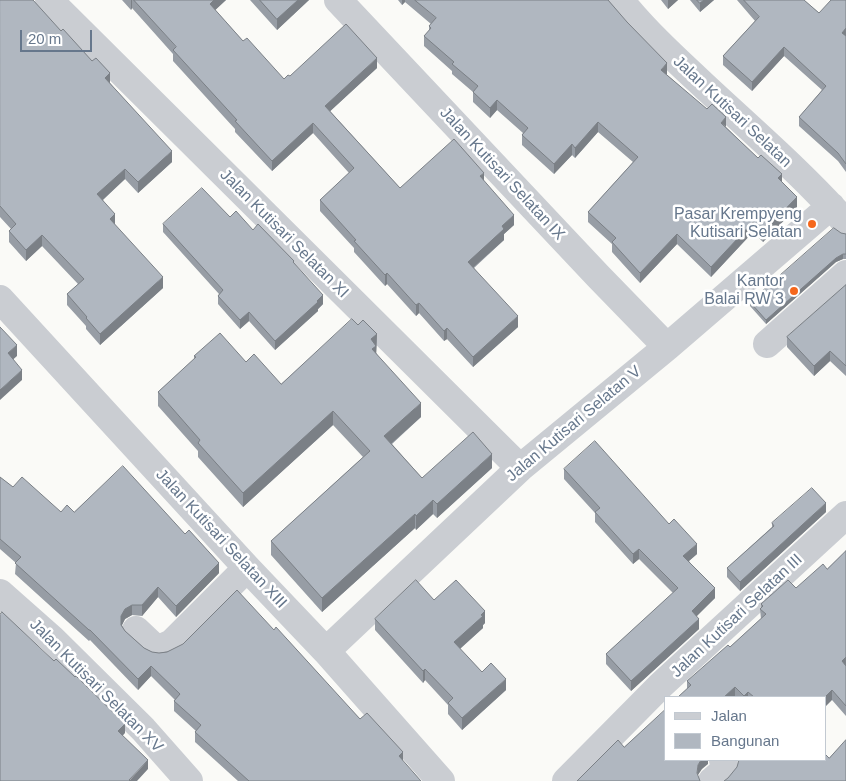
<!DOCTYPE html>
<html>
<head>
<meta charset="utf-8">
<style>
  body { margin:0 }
  #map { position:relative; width:846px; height:781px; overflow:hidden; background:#fafaf7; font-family:Helvetica,sans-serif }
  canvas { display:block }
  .legend { position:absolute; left:664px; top:696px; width:162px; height:65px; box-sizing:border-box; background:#fff; border:1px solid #c2c9d1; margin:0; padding:6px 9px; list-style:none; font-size:15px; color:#66778c }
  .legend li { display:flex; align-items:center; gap:10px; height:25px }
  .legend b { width:25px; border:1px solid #c2c9d1 }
  .scale { position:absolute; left:20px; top:30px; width:72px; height:22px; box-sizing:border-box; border:2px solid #66778c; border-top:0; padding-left:6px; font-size:15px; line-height:18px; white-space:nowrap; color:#66778c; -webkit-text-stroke:4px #fff; paint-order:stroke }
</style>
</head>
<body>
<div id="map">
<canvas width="846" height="781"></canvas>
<ul class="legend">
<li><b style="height:6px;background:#cacdd2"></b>Jalan</li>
<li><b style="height:14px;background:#b0b7c0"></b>Bangunan</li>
</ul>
<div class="scale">20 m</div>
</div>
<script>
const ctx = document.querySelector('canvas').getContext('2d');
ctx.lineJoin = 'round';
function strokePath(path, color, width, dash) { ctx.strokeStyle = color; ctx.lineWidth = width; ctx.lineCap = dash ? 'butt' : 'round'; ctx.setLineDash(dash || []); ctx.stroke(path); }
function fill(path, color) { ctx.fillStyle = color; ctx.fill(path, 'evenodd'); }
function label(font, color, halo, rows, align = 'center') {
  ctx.font = font + ' Helvetica,sans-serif'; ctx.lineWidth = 5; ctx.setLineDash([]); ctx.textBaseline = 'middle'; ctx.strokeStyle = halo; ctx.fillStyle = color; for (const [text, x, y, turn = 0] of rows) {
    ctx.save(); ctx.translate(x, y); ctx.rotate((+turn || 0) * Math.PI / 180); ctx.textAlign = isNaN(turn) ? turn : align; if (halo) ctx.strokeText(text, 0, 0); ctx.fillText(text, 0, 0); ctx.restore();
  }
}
strokePath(new Path2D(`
  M49,0L520,468
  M338,0L598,276L667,347
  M620,0C644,30 672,56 700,82C749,128 802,173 846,223
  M0,299L247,568L326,651L441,781
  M767,344L846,274
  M0,593L52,639L143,729L189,781
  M136,630L154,647L161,648L172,643L247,568
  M326,651L520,468L667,347L831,206
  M566,781L660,686L846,515
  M712,781C719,775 727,769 723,760`), '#cacdd2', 28);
fill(new Path2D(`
  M0,0L61,31L110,83L172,162L138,193L125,179L103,200L115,225L163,288L100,345L86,329V326L67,305V294L78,284L42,246L26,261L9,242V231L11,229L0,217Z
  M122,0H226L215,10L243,41L284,79L290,76L377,68L330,111L400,188L484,181L514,225L504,234V240L474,268L518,327L473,367L447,339L444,341L419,313L416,316L387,284L385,286L354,252V248L320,211V200L349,173L313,133L272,171L235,132V129L173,61V54L132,8L131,10Z
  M250,0H309L277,30Z
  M398,0H608L667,74H666L726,127L782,182L797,207L763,242L753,232L711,277L677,244L640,283L612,252V244L588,222V212L633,162L598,132L575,158L572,155L554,174L522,145V135L523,133L497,110L490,118L473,102V92L452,74V71L424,46V36L429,31V26L431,24L405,2L402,5Z
  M661,0H678L668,9Z
  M690,0H714L700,12Z
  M737,0H804L819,13L846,0V172L838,161L799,126V117L822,90L784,56L752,91L723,65V56L755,21Z
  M230,217L253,230L294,263L323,304L318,309V311L275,350L249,321L240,329L218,304V296L219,294L163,232V224Z
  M841,233L846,234V259H843L836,262L766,324L750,306V302Z
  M846,285V376L830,361L814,376L787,347V337Z
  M358,325L377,334L376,353L421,417L392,444L422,478L492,468L437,518L433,514L416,530L415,528L322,612L271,555V541L363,457L333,425L243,507L198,457V451L158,406V392L194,359V356L246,362L281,384Z
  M564,469L697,554L689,561L715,598L696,616L699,629L631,691L606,664V654L673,593L639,559L633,564L595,522V513L564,479Z
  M0,477L13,487L61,512H74L219,573L176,617L158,597L142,616L132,615L125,619L122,625L125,631L144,648L152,652L159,653L274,630L360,719L403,762L421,781H238L195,742V732L196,731L174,711V701L175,700L151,676L138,690L90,640L89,641L15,574L16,563L0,549Z
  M826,512L740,591L727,577V568L772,527V523Z
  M846,551V716L832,700L825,697H678L687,689V681L730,647L761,619L760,609L761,608V604L796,588L827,569Z
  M434,600L485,623L483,625V628L460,649L482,672L506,690L462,730L448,714V705L425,680L423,683L375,630V619Z`), '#979da5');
fill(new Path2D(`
  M131,0H132V8L131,10Z
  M214,0H226L210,15V4Z
  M298,0H309L277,30V19Z
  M402,0H405V2L402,5Z
  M668,0H678L668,9Z
  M704,0H714L700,12V3Z
  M846,28V37L842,33Z
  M784,47V56L752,91V82Z
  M377,58V68L325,116V106Z
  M667,63V74L661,80V70Z
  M110,73V84L105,78Z
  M497,100V110L490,118V108Z
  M726,117V127L721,123Z
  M598,122V132L575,158V148Z
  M313,123V133L272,171V161Z
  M572,144V155L554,174V164Z
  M172,151V162L138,193V182Z
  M125,169V179L97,205V194Z
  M484,173V183L480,176Z
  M782,174V185L778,178Z
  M797,197V207L763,242V232Z
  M115,214V225L110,219Z
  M514,215V225L504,234V240L468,272V262L502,226Z
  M753,222V232L711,277V267Z
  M677,234V244L640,283V273Z
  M42,235V246L26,261V250Z
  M843,254V259L836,262L766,324V320L836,258Z
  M387,273V284L385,286V275Z
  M163,277V288L100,345V334Z
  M323,295V304L318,309V311L275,350V341Z
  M419,303V313L416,316V305Z
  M249,312V321L240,329V320Z
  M518,316V327L473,367V357Z
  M447,328V339L444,341V331Z
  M377,334L376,360L372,363L371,339Z
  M17,345V356L8,364V353Z
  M830,351V361L814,376V366Z
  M22,370V380L0,400V390Z
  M421,403V417L384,450V436Z
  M333,411V425L243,507V493Z
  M492,454V468L437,518V504Z
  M433,500V514L416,530V516Z
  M826,503V512L740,591V582Z
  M415,514V528L322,612V598Z
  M697,544V554L683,566V556Z
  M639,549V559L633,564V554Z
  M219,563V573L176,617V606Z
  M158,587V597L142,616V605Z
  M715,588V598L692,621V611Z
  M132,605V615L125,619L121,627V616L125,609Z
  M485,611V623L483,625V628L454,654V642Z
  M699,619V629L631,691V681Z
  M846,657V667L842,661Z
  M151,666V676L138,690V679Z
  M425,669V680L423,683V671Z
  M506,679V690L462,730V718Z
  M735,687V697H724Z
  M832,690V700L825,707V697Z
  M748,692V697H744V696Z
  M125,724V733L118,741V731Z
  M403,752V762L399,756Z
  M148,760V769L137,781H129Z
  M701,760H708V764L702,769L698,775L697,773L698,765Z`), '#7b8086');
const building = new Path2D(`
  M0,0H33L61,31L63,29L92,61L96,58L110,73L105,78L172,151L138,182L125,169L97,194L115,214L110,219L163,277L100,334L86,318L87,317L67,294L84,279L42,235L26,250L9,231L16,224L0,206Z
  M134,0H214L210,4L243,41L247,38L284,79L288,75L290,76L346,24L377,58L325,106L400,188L454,139L484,173L480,176L514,215L502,226L504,229L468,262L518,316L473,357L447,328L444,331L419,303L416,305L387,273L385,275L354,241L356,240L320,200L354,168L313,123L272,161L235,121L237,120L173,50L176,47Z
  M260,0H298L277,19Z
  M415,0H608L627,22L667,63L661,70L707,109L712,104L726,117L721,123L758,158L761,155L782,174L778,178L797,197L763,232L753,222L711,267L677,234L640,273L612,242L616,238L588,212L638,157L598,122L575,148L572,144L554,164L522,135L528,128L497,100L490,108L473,92L478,86L452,64L454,62L424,36L431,28L429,26L436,18Z
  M697,0H704L700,3Z
  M744,0H804L819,13L831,0H846V28L842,33L846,36V164L838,153L799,117L826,86L784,47L752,82L723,56L759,17Z
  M202,188L230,217L236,211L253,230L258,224L294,261L293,262L323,295L317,301L318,302L275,341L249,312L240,320L218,296L223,290L163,224Z
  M834,228L841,233L846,234V254H843L836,258L766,320L750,302Z
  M846,285V366L830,351L814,366L787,337Z
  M352,319L358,325L363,320L377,334L371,339L376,346L372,349L421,403L384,436L422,478L473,432L492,454L437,504L433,500L416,516L415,514L322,598L271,541L370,451L333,411L243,493L198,443L200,440L158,392L196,357L194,356L220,333L246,362L254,354L281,384Z
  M0,327L17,345L8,353L22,370L0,390Z
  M595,441L669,524L674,519L697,544L683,556L715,588L692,611L699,619L631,681L606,654L678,588L639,549L633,554L595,512L600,508L564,469Z
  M123,466L185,534L189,530L219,563L176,606L158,587L142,605H132L125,609L121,616V625L125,631L144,648L152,652L159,653L167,652L183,644L237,590L274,630L276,627L360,719L367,713L403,752L399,756L421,781H249L195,732L201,725L174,701L180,694L151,666L138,679L90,630H89L15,563L21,557L0,539V477L13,487L22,477L61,512L67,505L74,512Z
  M812,488L826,503L740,582L727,568L774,526L772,523Z
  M846,551V657L842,661L846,666V706L832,690L825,697H754L748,692L744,696L735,687L724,697H678L691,685L687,681L728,645L730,647L766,614L760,609L763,606L761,604L788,580L796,588L823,564L827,569Z
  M416,580L434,600L456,580L485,611L481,615L483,616L454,642L482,672L491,663L506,679L462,718L448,703L453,698L425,669L423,671L375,619Z
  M2,612L54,661L56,659L75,677L76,676L125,724L118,731L148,760L129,780L130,781H0V615Z
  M665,710V760H701L698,765L697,773L700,781H577L618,740L624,747Z
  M846,740V781H724L728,778L737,767L739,760H825V754L829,758Z`);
fill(building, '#b0b7c0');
strokePath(building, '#7b8086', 1);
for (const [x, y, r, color] of [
  [812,224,5,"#f5671c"],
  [794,291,5,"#f5671c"]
]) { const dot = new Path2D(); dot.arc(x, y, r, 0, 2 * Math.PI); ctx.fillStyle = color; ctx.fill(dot); strokePath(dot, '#fff', 2); }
label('16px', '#66778c', '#fff', [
  ["Jalan Kutisari Selatan",732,112,43],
  ["Jalan Kutisari Selatan IX",502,174,47],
  ["Jalan Kutisari Selatan XI",284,234,45],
  ["Jalan Kutisari Selatan V",574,424,-40],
  ["Jalan Kutisari Selatan XIII",221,539,47],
  ["Jalan Kutisari Selatan III",737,616,-43],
  ["Jalan Kutisari Selatan XV",96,686,45]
]);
label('16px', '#66778c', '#fff', [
  ["Pasar Krempyeng",802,215],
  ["Kutisari Selatan",802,233],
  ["Kantor",784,282],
  ["Balai RW 3",784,300]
], 'right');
</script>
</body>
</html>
